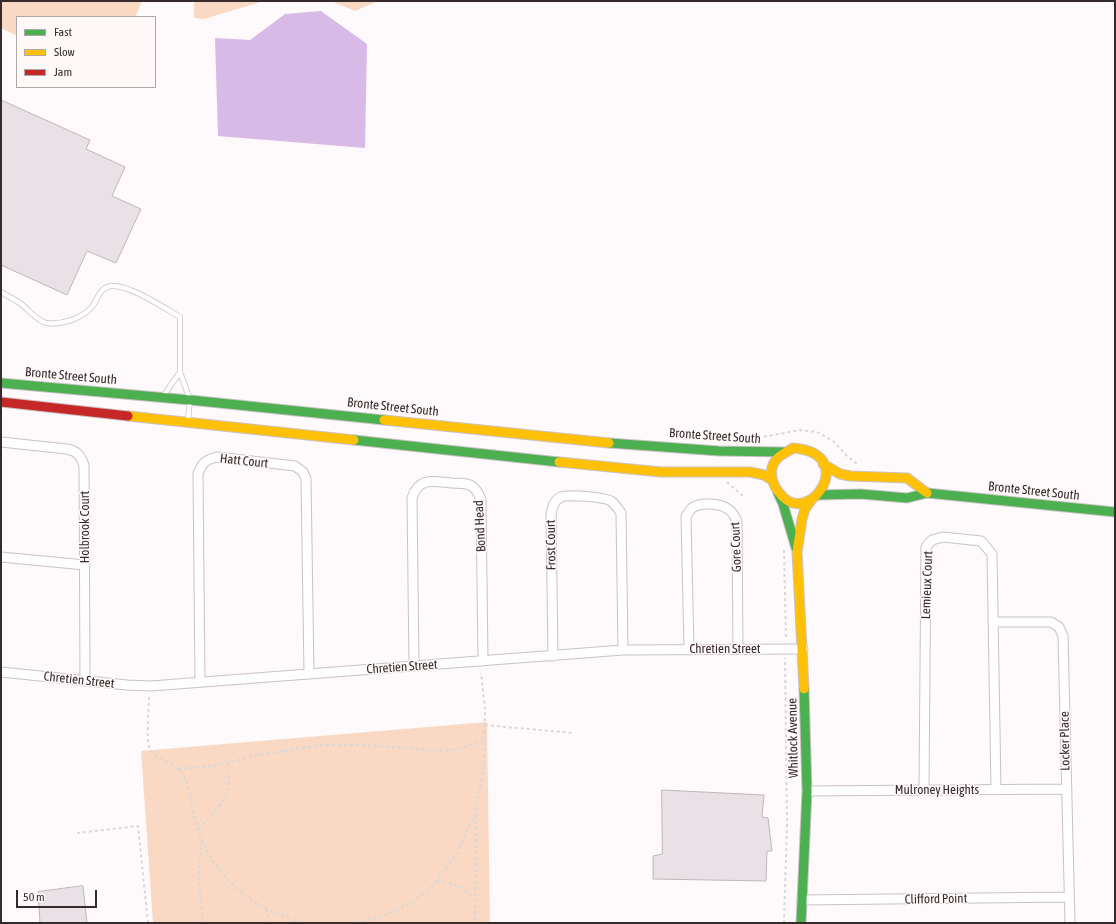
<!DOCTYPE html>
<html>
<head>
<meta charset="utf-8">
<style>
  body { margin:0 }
  #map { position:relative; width:1116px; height:924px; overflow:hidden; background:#fef9fa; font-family:"Asap Condensed",sans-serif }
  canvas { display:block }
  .frame { position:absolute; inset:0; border:2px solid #362a2c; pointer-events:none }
  .legend { position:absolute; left:16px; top:16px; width:140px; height:72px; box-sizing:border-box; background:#fff8f9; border:1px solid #afa6a7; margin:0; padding:5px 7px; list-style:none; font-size:12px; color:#362a2c }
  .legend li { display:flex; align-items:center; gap:8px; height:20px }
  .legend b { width:20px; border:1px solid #afa6a7 }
  .scale { position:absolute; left:16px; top:890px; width:81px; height:18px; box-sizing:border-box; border:2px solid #362a2c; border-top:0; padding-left:5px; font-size:12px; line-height:14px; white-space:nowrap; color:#362a2c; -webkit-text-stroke:3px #fff8f9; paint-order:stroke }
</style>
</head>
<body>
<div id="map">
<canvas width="1116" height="924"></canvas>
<div class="frame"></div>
<ul class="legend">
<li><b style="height:5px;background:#4caf50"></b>Fast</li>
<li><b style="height:5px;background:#ffc107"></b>Slow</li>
<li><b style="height:5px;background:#c62828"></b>Jam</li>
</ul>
<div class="scale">50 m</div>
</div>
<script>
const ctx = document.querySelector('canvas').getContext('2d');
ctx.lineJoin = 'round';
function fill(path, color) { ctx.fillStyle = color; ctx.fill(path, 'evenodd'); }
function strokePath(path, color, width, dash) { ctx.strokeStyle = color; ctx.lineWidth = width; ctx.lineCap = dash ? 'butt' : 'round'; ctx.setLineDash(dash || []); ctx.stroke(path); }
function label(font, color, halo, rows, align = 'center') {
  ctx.font = font + ' "Asap Condensed",sans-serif'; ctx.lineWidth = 3; ctx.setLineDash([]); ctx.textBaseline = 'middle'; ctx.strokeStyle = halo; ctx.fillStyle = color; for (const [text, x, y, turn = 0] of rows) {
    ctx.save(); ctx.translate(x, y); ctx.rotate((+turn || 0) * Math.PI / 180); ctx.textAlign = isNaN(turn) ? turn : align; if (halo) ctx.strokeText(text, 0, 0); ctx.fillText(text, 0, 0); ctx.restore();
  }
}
fill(new Path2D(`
  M1,1H142L135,17H17V36L1,28Z
  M194,1H264L204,19L194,18Z
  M331,1H378L355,11Z
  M487,722L490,923H153L141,751Z`), '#fad9c4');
fill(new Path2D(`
  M321,11L367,44L365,148L218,136L215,38L250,40L285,14Z`), '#d8bae7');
const building = new Path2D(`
  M1,100L90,140L86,149L125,167L112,196L141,209L116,263L87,251L67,295L1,265Z
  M662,790L764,795L762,817L768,818L772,851H767L766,881L653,879V856L662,854Z
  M83,886L87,923H40L38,892Z`);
fill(building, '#e9e1e5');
strokePath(building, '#beb7ba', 1);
const lane = new Path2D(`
  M1,292C7,296 14,299 20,303C28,309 37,321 46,323C62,325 80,319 91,308C98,301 98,288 111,286C129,284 164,308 180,317V372L190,400L188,420
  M164,395L180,372`);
const street = new Path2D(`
  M1,442L67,449C77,451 80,455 84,465L85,681
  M1,557L85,565
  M993,622H1051L1059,627L1063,636L1070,923
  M689,650L686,516C688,514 690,510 692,508C700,502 720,503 728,509C733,512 735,516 737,522L738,649
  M553,656L551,515C552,507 554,500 561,497C569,494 604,497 611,501C615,504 618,509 621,513L623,650
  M414,666L412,498C419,477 432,481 451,483C456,483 465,483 470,485C476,488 479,494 481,500L483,661
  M1,672L127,685L151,686L623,650L803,649
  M200,682L198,474C202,463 205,460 217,457L295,466L303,472L306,479L309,674
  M924,789L926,547L932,540L943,537L981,541L992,554L996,789
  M807,791L1067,789
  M802,900L1069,897`);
const fast = new Path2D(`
  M1,383L190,400L384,420
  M354,440L559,462
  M609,443L719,451L783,452
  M778,493L783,504L796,548
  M817,495L861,494L907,498L927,493L1115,512
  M801,923L807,791L804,689`);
const slow = new Path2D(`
  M128,416L354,440
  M384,420L609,443
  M793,448C859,453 811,527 782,496C771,485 766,467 780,456C784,453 789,451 793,448Z
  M559,462L661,472H750L764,475L772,480
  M823,464L840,474L850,476L907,478L927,493
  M804,689L797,552L802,519L805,509L812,499`);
const jam = new Path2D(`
  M1,402L128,416`);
strokePath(lane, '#cac2c4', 6);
strokePath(street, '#cac2c4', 11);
strokePath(fast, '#cac2c4', 11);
strokePath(slow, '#cac2c4', 11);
strokePath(jam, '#cac2c4', 11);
strokePath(new Path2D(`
  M752,439L800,430L817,432L833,441L847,456L857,464
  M727,482L743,496
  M784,550L786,640
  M149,697C149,708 146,737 149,746C153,761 165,758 176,767C182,771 186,781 188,787C191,795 191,803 193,811C195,821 198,831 202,840C221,884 258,911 304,923
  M485,725L573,733
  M178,769L212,766L259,755L322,745H366L440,751L457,749L485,741
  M475,815L476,838L475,923
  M199,829C208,818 223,805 227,791C230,782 229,772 228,762
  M77,833L138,826L148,923
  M202,841C197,870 200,894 203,923
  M437,881C456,883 461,887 475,898
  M266,909L270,923
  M290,923L296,921
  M356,923L381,917L411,903L429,890L437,881L457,853L475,814L484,766L485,709L481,673
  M784,923L787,824L785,658`), '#dad7d7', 2, [3, 3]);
strokePath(lane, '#fffefe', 4.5);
strokePath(street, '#fffefe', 9);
strokePath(fast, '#4caf50', 9);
strokePath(slow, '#ffc107', 9);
strokePath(jam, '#c62828', 9);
label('13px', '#362a2c', '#fff8f9', [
  ["Bronte Street South",71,376,5],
  ["Bronte Street South",393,407,6],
  ["Bronte Street South",715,436,4],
  ["Hatt Court",244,461,6],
  ["Bronte Street South",1034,491,6],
  ["Bond Head",480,526,-93],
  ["Holbrook Court",85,527,-90],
  ["Frost Court",551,545,-91],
  ["Gore Court",736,547,-92],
  ["Lemieux Court",927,585,-88],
  ["Chretien Street",725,649],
  ["Chretien Street",402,667,-4],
  ["Chretien Street",79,680,6],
  ["Whitlock Avenue",793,738,-91],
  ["Locker Place",1065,741,-91],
  ["Mulroney Heights",937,790],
  ["Clifford Point",936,899,-1]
]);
</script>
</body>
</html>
